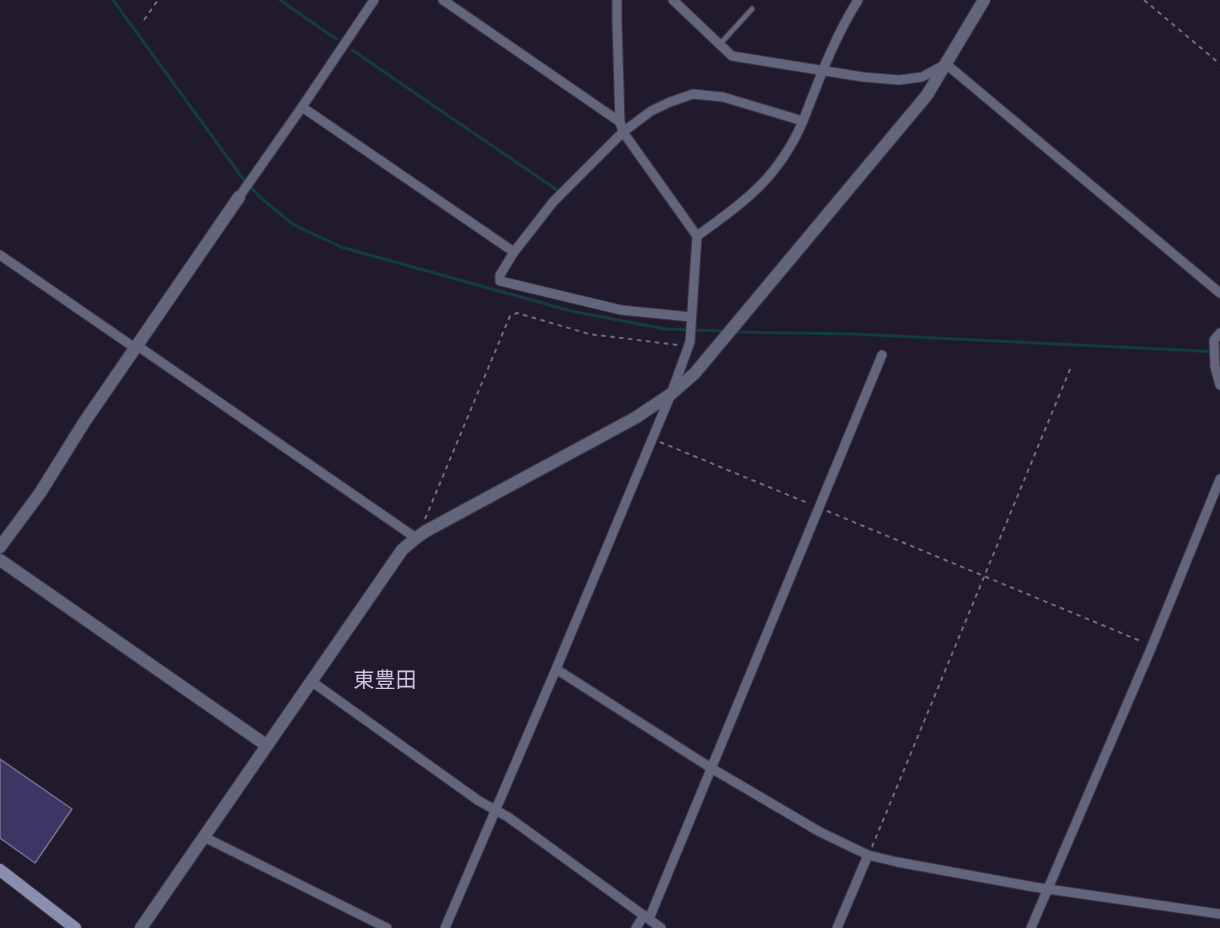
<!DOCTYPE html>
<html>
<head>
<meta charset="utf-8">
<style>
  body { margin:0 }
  canvas { display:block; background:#211a2d }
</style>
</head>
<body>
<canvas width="1220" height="928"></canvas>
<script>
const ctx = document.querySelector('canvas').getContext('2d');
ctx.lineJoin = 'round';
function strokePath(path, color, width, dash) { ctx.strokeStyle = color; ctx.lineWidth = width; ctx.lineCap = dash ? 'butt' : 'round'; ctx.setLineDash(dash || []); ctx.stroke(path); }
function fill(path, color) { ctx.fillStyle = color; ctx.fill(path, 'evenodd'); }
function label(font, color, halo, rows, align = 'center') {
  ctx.font = font + ' "Roboto Condensed","Noto Sans JP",sans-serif'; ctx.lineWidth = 6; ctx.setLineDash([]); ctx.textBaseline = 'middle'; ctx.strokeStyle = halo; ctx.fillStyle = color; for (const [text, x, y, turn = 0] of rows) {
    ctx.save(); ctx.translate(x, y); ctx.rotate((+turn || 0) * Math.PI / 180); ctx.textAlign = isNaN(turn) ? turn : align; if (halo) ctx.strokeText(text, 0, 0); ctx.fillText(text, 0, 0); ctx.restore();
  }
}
strokePath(new Path2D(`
  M113,0L241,176L259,196L292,224L341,247L571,311L665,329L724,331
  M280,0L336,39
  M352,50L557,190
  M733,332L854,334L1220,352`), '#113d3e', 3);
const building = new Path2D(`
  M0,759L72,809L35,863L0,838Z`);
fill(building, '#3d3563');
strokePath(building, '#75728a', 1.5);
const service = new Path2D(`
  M720,44L752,9`);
const minor = new Path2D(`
  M443,0L620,122L623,132L697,236L690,342L671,394L556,669L445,928
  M617,0V23L620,122
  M673,0L732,56L863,77L899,80L922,77L946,64L1220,293
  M302,107L514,252L553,202L623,132L651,111L670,102L693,94L723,97L803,121C779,177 745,202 697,236
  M803,121C819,80 834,38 858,0
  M239,197L302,107L374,0
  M514,252L500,275V281L621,310L691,317
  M0,255L135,348L142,349L416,538
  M1220,333L1214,340L1215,367L1220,385
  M556,669L711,768L820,832L868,855L897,862L1034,887L1220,914
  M311,681L479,801L508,817L661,928
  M204,837L387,928
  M649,919L882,355
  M636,928L644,915
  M837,928L868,855
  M1031,928L1152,646L1220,479`);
const tertiary = new Path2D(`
  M0,547L40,493L85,421L239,197
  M0,560L266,745
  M141,928L402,550L416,538L426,531L635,418L671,394L695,373L927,95L984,0`);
const secondary = new Path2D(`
  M0,870L75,928`);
strokePath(service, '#3c3648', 7);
strokePath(minor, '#3c3648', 11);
strokePath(tertiary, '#3c3648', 14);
strokePath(secondary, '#3c3648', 14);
strokePath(new Path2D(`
  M1144,0L1220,64
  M144,20L158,0
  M660,442L810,504
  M827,511L1143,642
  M425,519L510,316L517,313L589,334L678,345
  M872,847L1071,367`), '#716b7c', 2, [4.5, 4.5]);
strokePath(service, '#62657c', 4.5);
strokePath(minor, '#62657c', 9);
strokePath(tertiary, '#62657c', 12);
strokePath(secondary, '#898eb1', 12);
label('21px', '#ccc4dd', '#211a2d', [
  ["東豊田",385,682]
]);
</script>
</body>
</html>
